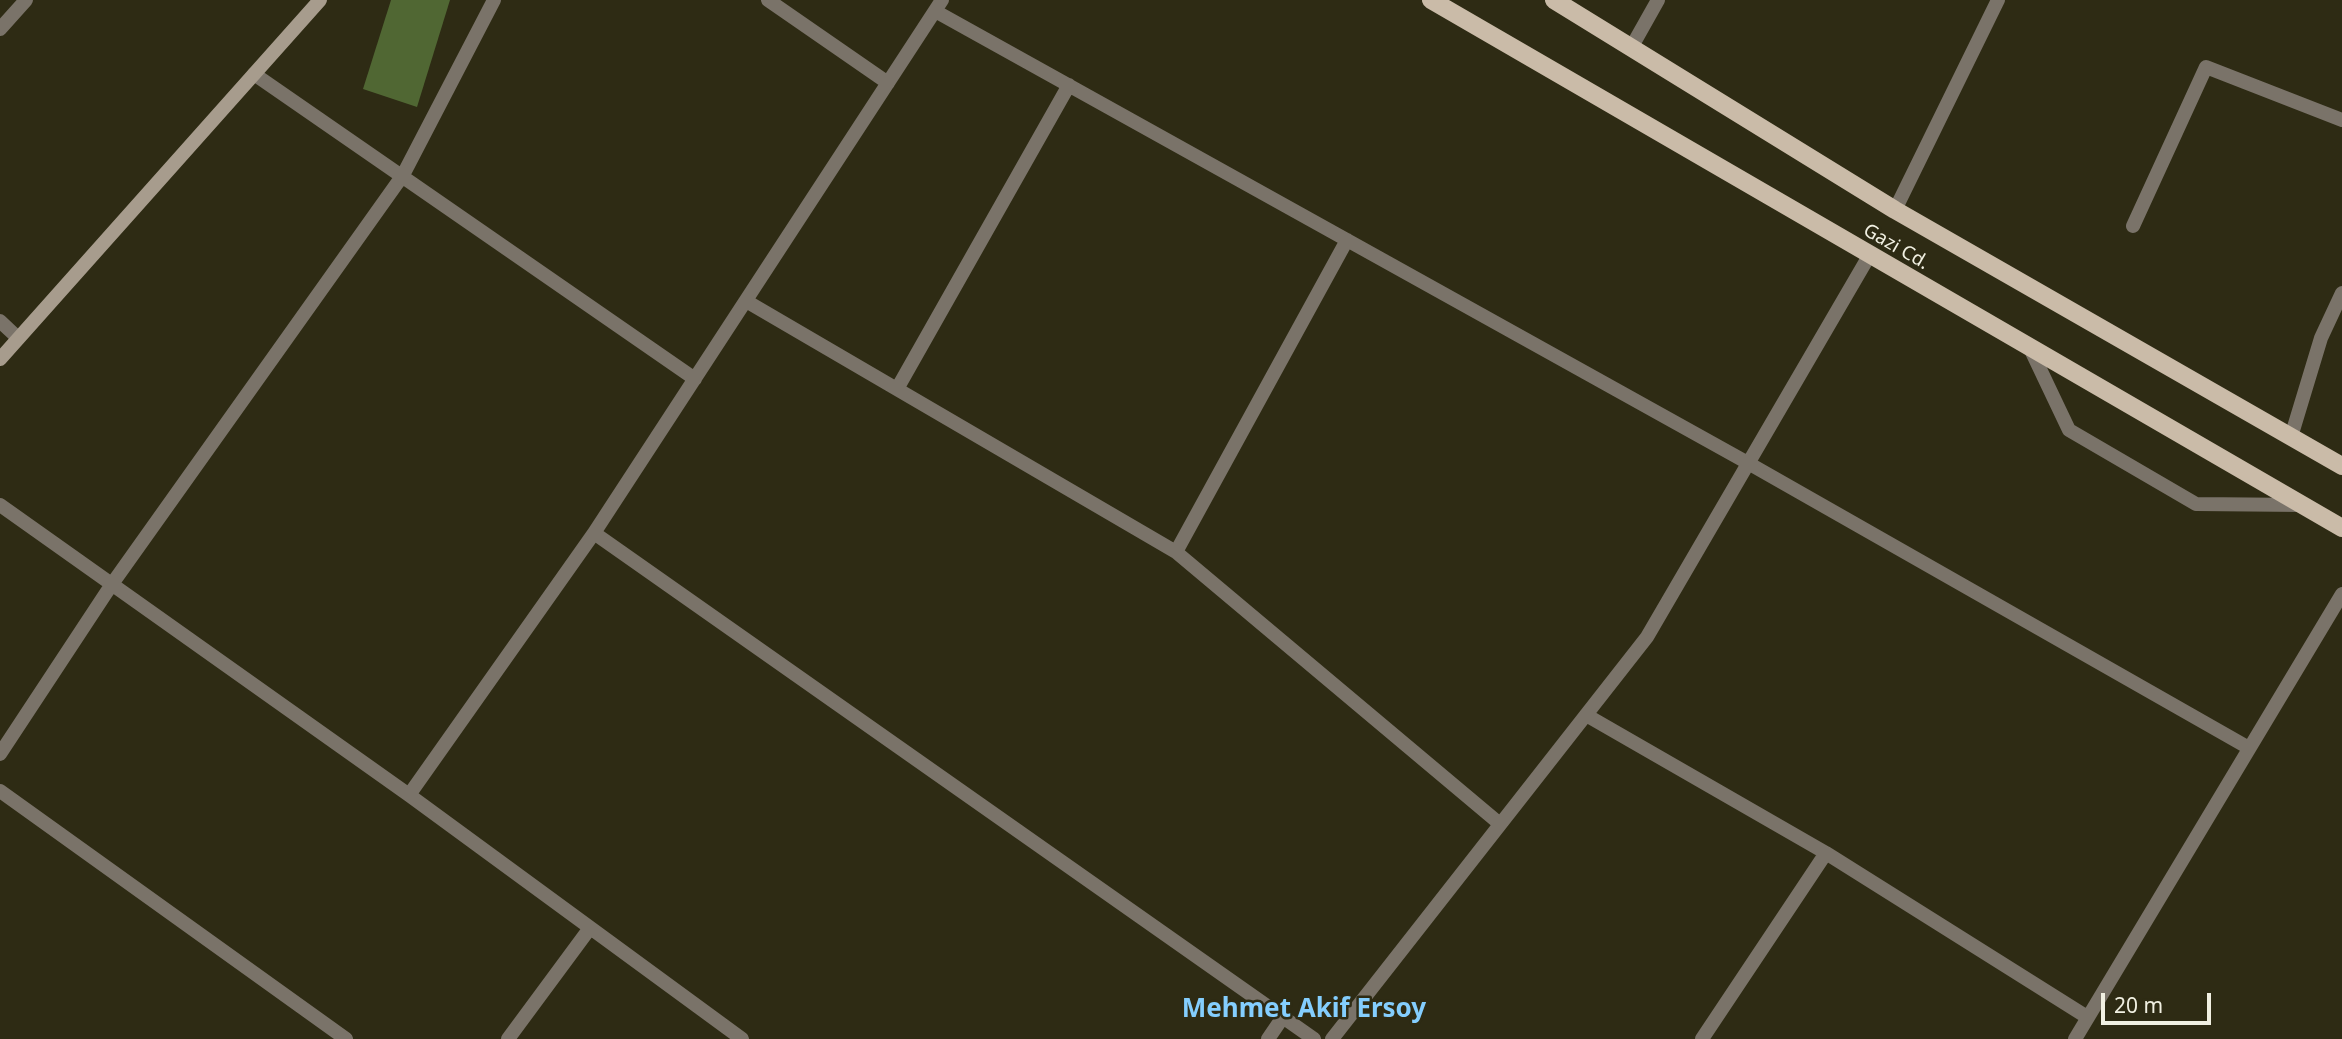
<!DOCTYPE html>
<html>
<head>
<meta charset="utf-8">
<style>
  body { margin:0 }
  #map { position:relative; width:2342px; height:1039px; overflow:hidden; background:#2e2b14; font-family:"Noto Sans",sans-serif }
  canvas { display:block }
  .scale { position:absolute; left:2101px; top:993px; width:110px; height:32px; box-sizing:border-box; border:4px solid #f1f0e2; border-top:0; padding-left:9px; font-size:21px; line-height:24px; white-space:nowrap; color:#f1f0e2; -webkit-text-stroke:5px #2e2b14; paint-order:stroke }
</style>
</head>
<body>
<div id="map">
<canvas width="2342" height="1039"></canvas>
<div class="scale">20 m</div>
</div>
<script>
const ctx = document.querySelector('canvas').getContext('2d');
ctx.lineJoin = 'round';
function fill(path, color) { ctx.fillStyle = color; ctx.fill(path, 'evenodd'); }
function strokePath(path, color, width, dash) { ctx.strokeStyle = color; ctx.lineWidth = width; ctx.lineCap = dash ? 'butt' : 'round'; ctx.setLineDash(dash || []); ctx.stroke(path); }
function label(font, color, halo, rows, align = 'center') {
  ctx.font = font + ' "Noto Sans",sans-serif'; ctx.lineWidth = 5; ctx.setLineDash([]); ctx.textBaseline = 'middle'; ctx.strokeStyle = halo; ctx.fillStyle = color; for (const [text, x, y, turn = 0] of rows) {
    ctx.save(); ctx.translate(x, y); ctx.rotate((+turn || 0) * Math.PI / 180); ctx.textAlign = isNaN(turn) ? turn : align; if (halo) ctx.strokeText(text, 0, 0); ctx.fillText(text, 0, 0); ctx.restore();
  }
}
fill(new Path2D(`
  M391,0H450L417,107L363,89Z`), '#506733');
strokePath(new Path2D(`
  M2030,348L2069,430L2196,504L2303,505`), '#7a7369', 14);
strokePath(new Path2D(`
  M768,0L888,83
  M935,11L1748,463L2249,748
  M0,29L26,0
  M1631,48L1658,0
  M254,74L695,379
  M1895,210L1998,0
  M2133,226L2206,67L2342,120
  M746,301L1176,552L1500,824
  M0,321L18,338
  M897,389L1069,85
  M2291,437L2321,338L2342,293
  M0,505L409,795L742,1039
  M594,533L1314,1039
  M1176,552L1347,240
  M1586,715L1826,853L1702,1039
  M0,754L112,584L403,175L494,0
  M0,791L346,1039
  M409,795L594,533L942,0
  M1826,853L2087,1017
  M508,1039L590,928
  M1268,1039L1283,1017
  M1332,1039L1647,637L1869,256
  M2075,1039L2342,594`), '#7a7369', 14);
strokePath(new Path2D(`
  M0,359L320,0`), '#a79c8d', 14);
strokePath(new Path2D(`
  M1431,0L2342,528
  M1554,0L1895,210L2342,466`), '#cabba8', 18);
label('19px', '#f1f0e2', '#2e2b14', [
  ["Gazi Cd.",1896,247,30]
]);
label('bold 26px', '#84cefe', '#2e2b14', [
  ["Mehmet Akif Ersoy",1304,1010]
]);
</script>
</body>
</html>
